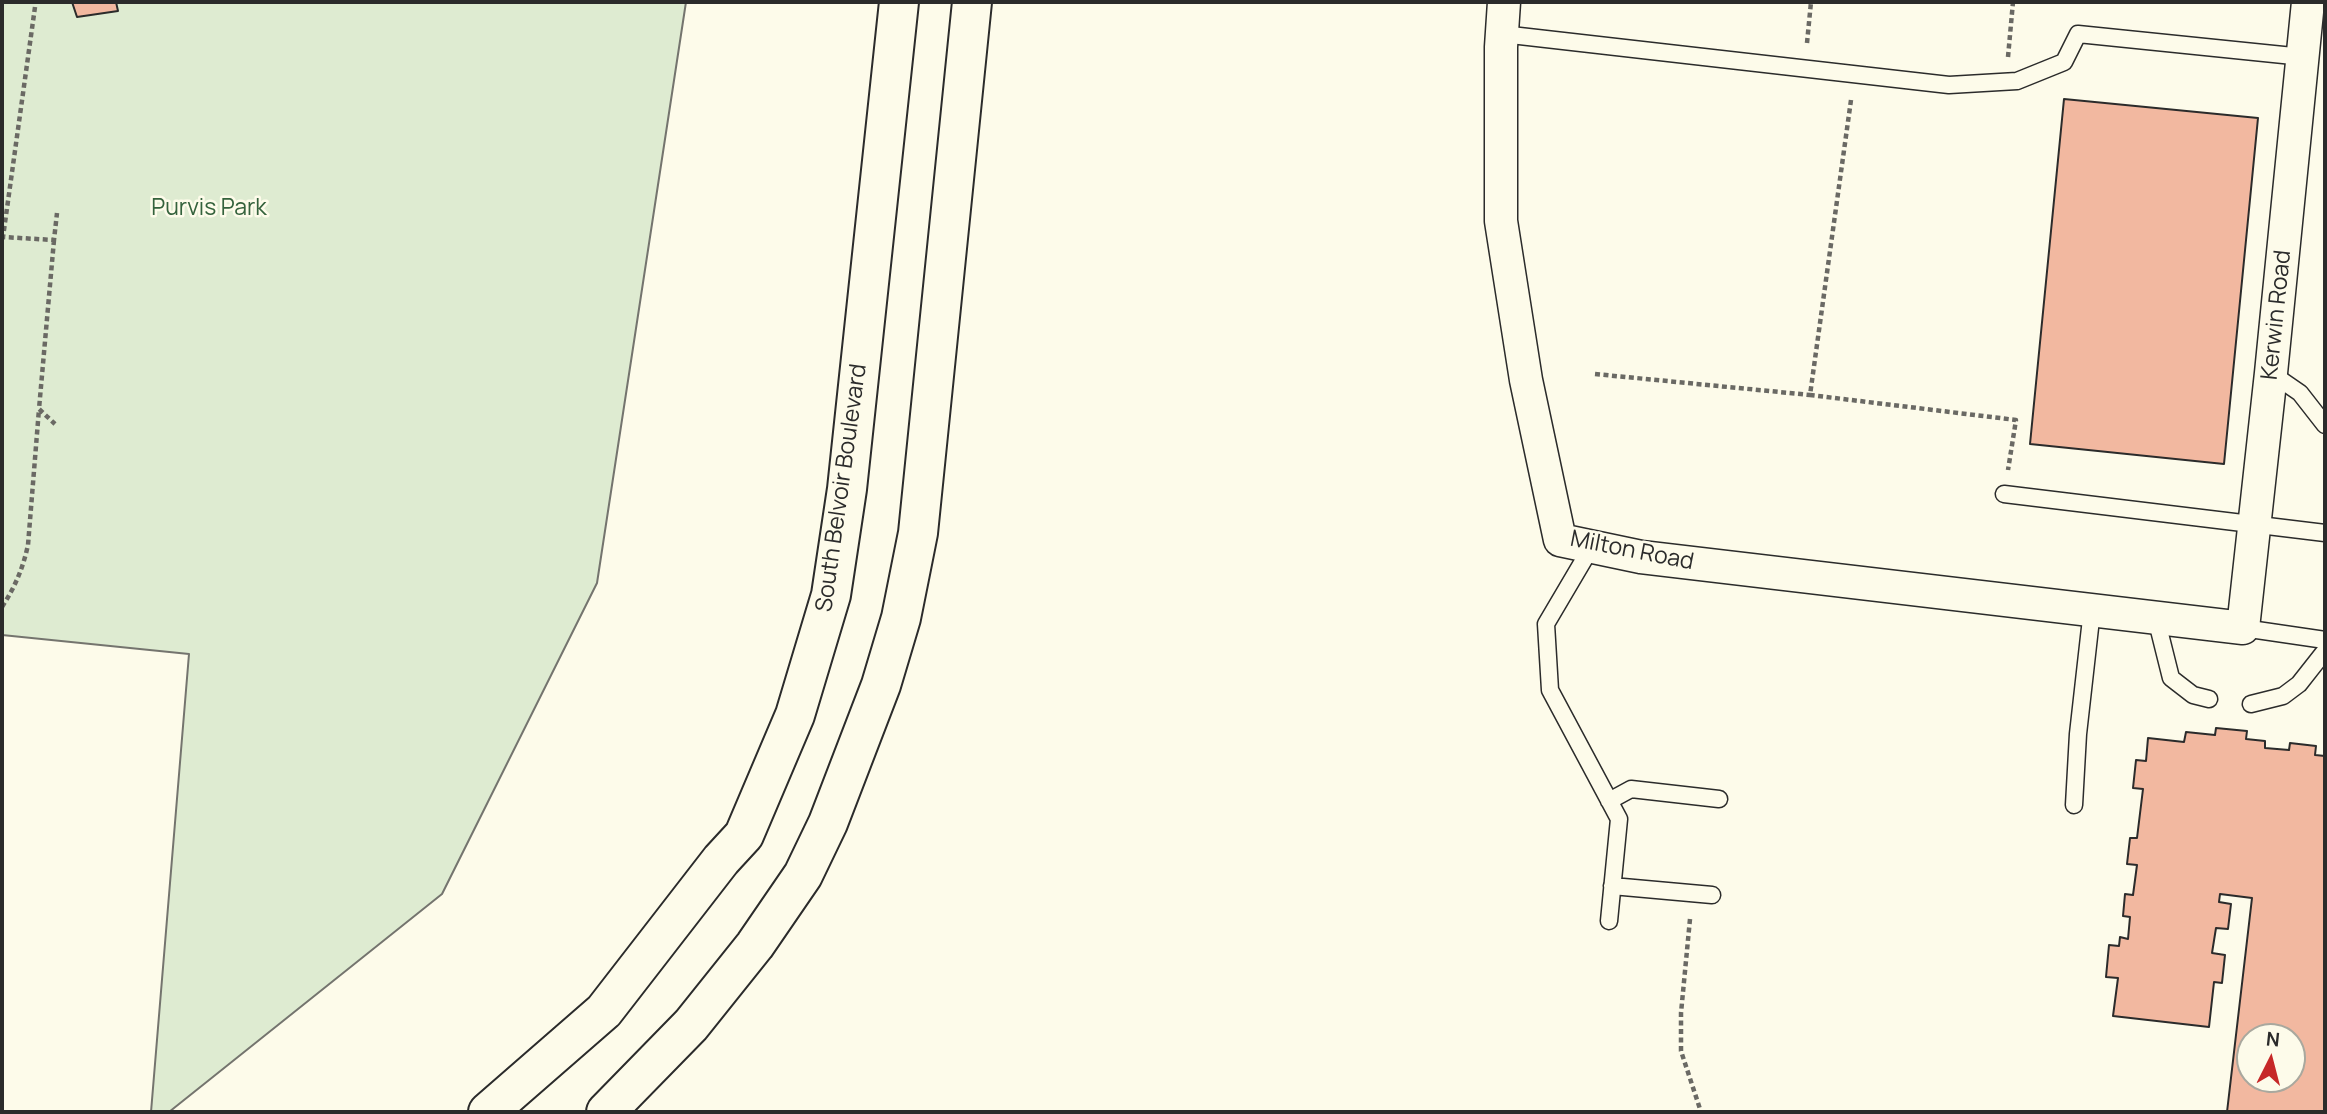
<!DOCTYPE html>
<html>
<head>
<meta charset="utf-8">
<style>
  body { margin:0 }
  #map { position:relative; width:2327px; height:1114px; overflow:hidden; background:#fdfbea; font-family:Manrope,sans-serif }
  canvas { display:block }
  .frame { position:absolute; inset:0; border:4px solid #2b2b2b; pointer-events:none }
  .north { position:absolute; left:2236px; top:1023px; width:70px; height:70px; box-sizing:border-box; background:#fdfbea; border:2px solid #a9a89e; border-radius:50%; rotate:6deg; font-size:19px; font-weight:700; line-height:28px; text-align:center; color:#2b2b2b }
  .north::after { content:''; display:block; margin:auto; width:24px; height:32px; background:#c62828; clip-path:polygon(50% 0,100% 100%,50% 72%,0 100%) }
</style>
</head>
<body>
<div id="map">
<canvas width="2327" height="1114"></canvas>
<div class="frame"></div>
<div class="north">N</div>
</div>
<script>
const ctx = document.querySelector('canvas').getContext('2d');
ctx.lineJoin = 'round';
function fill(path, color) { ctx.fillStyle = color; ctx.fill(path, 'evenodd'); }
function strokePath(path, color, width, dash) { ctx.strokeStyle = color; ctx.lineWidth = width; ctx.lineCap = dash ? 'butt' : 'round'; ctx.setLineDash(dash || []); ctx.stroke(path); }
function label(font, color, halo, rows, align = 'center') {
  ctx.font = font + ' Manrope,sans-serif'; ctx.lineWidth = 5; ctx.setLineDash([]); ctx.textBaseline = 'middle'; ctx.strokeStyle = halo; ctx.fillStyle = color; for (const [text, x, y, turn = 0] of rows) {
    ctx.save(); ctx.translate(x, y); ctx.rotate((+turn || 0) * Math.PI / 180); ctx.textAlign = isNaN(turn) ? turn : align; if (halo) ctx.strokeText(text, 0, 0); ctx.fillText(text, 0, 0); ctx.restore();
  }
}
const green = new Path2D(`
  M2,2H686L597,583L442,894L169,1112H151L189,654L2,635Z`);
fill(green, '#deebd1');
strokePath(green, '#74746e', 2);
const building = new Path2D(`
  M72,2H116L118,11L77,17Z
  M2064,99L2258,118L2224,464L2030,444Z
  M2216,728L2247,731L2246,739L2265,741V748L2289,750L2290,743L2316,746L2315,755L2325,756V1112H2227L2252,898L2220,894L2219,902L2231,904L2228,929L2216,928L2212,953L2225,955L2222,983L2214,982L2209,1027L2113,1016L2118,978L2106,977L2109,945L2119,946L2120,937L2128,939L2130,917L2123,916L2125,894L2133,895L2137,865L2127,864L2130,838H2137L2143,789L2133,788L2136,760L2146,761L2148,738L2184,742L2186,732L2215,735ZM2250,1037H2292V1079H2250Z`);
fill(building, '#f2b8a0');
strokePath(building, '#2b2b2b', 2);
const service = new Path2D(`
  M1502,34L1949,85L2017,81L2064,62L2078,34L2303,57
  M2271,373L2300,393L2325,425
  M2004,494L2325,533
  M1592,546L1546,624L1550,690L1619,819L1609,921
  M2156,618L2171,678L2193,695L2209,699
  M2243,628L2325,640
  M2251,704L2283,696L2299,684L2325,651
  M1609,801L1631,789L1719,799
  M2074,805L2078,734L2092,610
  M1612,886L1712,895`);
const minor = new Path2D(`
  M1504,2L1501,47V221L1526,380L1560,540L1641,557L2243,628L2271,373L2308,2`);
const tertiary = new Path2D(`
  M488,1112L604,1011L721,860L744,835L795,715L831,595L847,489L899,2
  M606,1112L691,1025L755,945L803,875L828,823L881,685L901,618L918,533L972,2`);
strokePath(service, '#2b2b2b', 19);
strokePath(minor, '#2b2b2b', 35);
strokePath(tertiary, '#2b2b2b', 42);
strokePath(new Path2D(`
  M35,7L3,237L54,240L57,213
  M1807,43L1811,2
  M2008,57L2013,2
  M1851,100L1810,395L2016,420L2008,470
  M54,240L39,409L55,424
  M1595,374L1810,395
  M2,607C15,587 23,568 28,545L39,409
  M1690,919L1681,1013V1051L1701,1112`), '#6a6964', 4.5, [5, 3.5]);
strokePath(service, '#fdfbea', 16);
strokePath(minor, '#fdfbea', 32);
strokePath(tertiary, '#fdfbea', 38);
label('23px', '#34623c', '#fdfbea', [
  ["Purvis Park",209,209]
]);
label('23px', '#2b2b2b', '#fdfbea', [
  ["Kerwin Road",2277,315,-84],
  ["South Belvoir Boulevard",842,488,-82],
  ["Milton Road",1632,551,11]
]);
</script>
</body>
</html>
